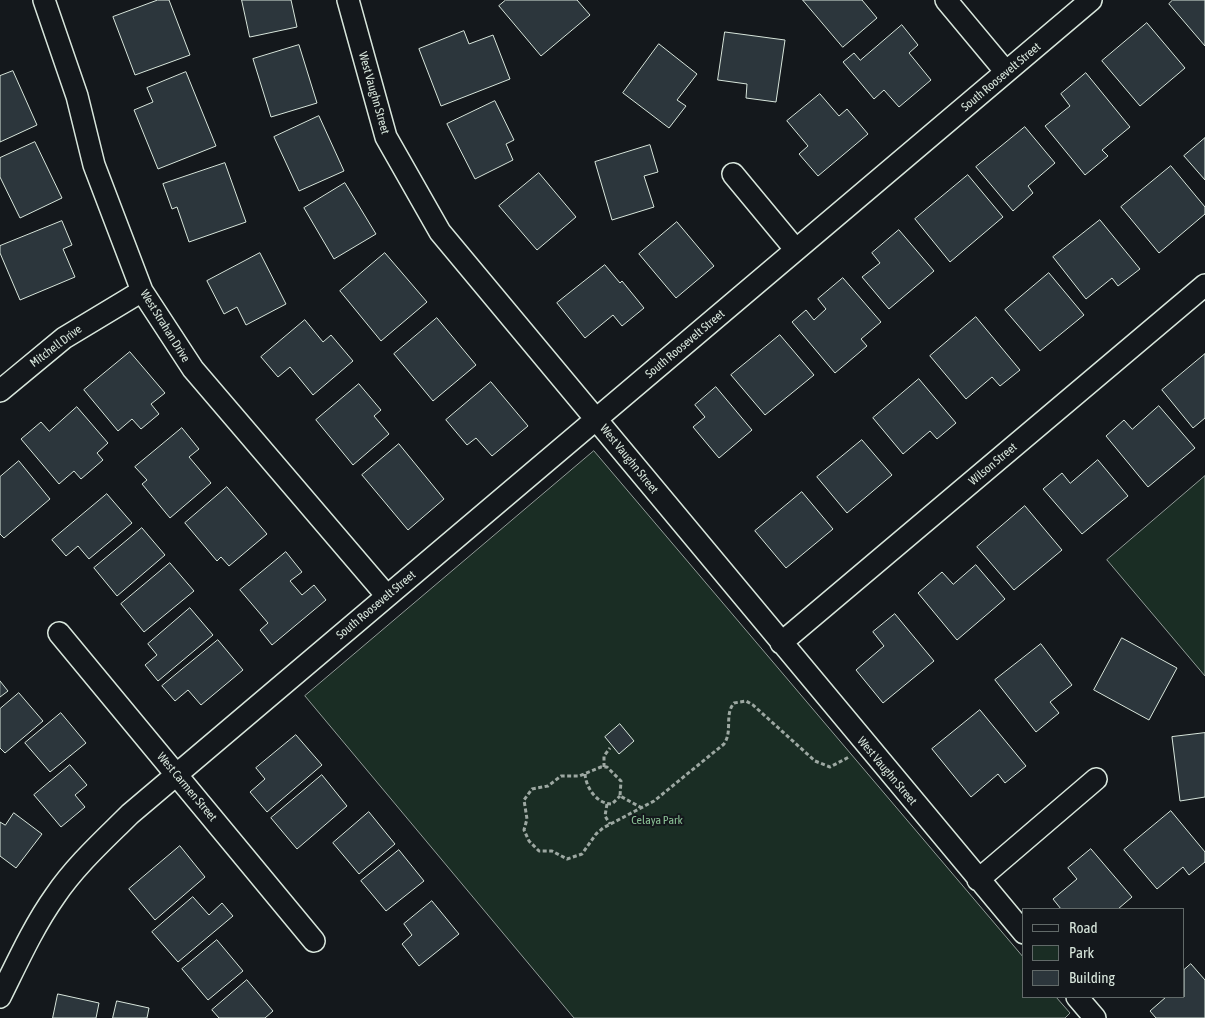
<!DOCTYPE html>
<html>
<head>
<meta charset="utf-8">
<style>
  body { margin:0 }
  #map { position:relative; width:1205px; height:1018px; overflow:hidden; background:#14181c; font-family:"Asap Condensed",sans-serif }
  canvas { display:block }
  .legend { position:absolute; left:1022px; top:908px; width:162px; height:90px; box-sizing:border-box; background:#14181c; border:1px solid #626a69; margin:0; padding:6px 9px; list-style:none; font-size:15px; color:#d8e6dc }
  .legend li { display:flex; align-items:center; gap:10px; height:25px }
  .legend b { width:25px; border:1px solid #626a69 }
</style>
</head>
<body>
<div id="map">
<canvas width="1205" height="1018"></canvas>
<ul class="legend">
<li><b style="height:6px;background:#14181c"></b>Road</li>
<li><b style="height:14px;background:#1a2d24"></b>Park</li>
<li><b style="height:14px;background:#2c363c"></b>Building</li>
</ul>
</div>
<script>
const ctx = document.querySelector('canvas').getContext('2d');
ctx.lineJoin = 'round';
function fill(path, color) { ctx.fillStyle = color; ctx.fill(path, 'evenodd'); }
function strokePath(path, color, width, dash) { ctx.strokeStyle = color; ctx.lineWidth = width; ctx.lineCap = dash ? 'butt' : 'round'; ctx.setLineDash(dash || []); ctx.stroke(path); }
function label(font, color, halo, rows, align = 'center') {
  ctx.font = font + ' "Asap Condensed",sans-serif'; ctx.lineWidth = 4; ctx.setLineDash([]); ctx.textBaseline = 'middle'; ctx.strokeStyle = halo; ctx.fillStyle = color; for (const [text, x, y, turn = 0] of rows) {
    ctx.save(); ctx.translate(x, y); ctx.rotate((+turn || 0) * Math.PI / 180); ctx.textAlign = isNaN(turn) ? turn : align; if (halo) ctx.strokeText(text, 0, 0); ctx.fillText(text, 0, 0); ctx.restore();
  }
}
const green = new Path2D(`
  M594,451L1024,958V997H1056L1070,1013L1065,1018H574L305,696Z
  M1205,476V676L1107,560Z`);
fill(green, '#1a2d24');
strokePath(green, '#939e99', 1);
const building = new Path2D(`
  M158,0H169L190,55L135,75L113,17Z
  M242,0H291L297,27L250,37Z
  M506,0H577L590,15L541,56L499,6Z
  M803,0H862L877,18L843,47Z
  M1173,0H1205V46L1169,4Z
  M1147,23L1185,68L1140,106L1102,61Z
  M902,25L918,45L909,53L931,80L899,107L884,90L874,99L843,62L854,53L860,60Z
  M464,31L469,44L493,35L510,79L441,106L419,49Z
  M725,32L785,40L776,102L746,98L747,84L718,80Z
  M659,44L697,74L677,100L686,106L669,128L623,93Z
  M299,45L317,103L271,117L253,59Z
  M13,71L37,125L0,142V76Z
  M186,72L216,146L158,169L134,110L153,102L147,88Z
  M1086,73L1130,127L1102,150L1108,156L1085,175L1045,126L1070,106L1061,94Z
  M820,94L839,116L847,109L868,134L818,176L799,154L808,146L787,121Z
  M495,101L514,140L506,144L513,160L475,179L447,124Z
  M319,116L344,171L299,191L274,137Z
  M1025,127L1055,163L1028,186L1033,193L1013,211L976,167Z
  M1205,138V180L1184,156Z
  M35,142L62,198L20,218L0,177V158Z
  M650,145L658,172L644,176L654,207L612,220L595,162Z
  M225,163L246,222L189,242L177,207L172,209L163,184Z
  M1171,166L1205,207V214L1159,253L1121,207Z
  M539,173L576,217L537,250L499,206Z
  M968,175L1003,217L950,262L915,219Z
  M345,183L376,234L334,259L304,208Z
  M1100,220L1140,269L1118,286L1112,278L1086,299L1053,257Z
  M62,221L72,245L63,249L75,277L20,300L0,253V246Z
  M677,222L714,266L676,298L639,254Z
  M899,230L934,271L889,309L862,277L880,263L872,253Z
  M260,253L286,304L246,325L237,307L224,314L207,281Z
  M385,253L427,302L381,341L340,291Z
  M605,265L620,283L622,281L644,308L622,326L613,315L585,338L557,303Z
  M1049,273L1084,315L1040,351L1005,310Z
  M843,278L881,322L861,339L867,346L835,373L792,322L806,310L814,320L826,309L818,299Z
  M976,317L1020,370L1000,386L992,377L966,399L930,356Z
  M437,318L476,365L433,401L394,354Z
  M305,320L323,342L331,335L353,361L313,395L290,367L278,377L261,357Z
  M780,335L814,375L765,415L731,375Z
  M130,352L165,393L151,404L159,414L141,429L132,419L118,431L84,390Z
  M1205,354V418L1193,428L1162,390Z
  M919,379L956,423L937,439L930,431L903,454L873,418Z
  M491,382L528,426L492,456L476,438L467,445L446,420Z
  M359,384L381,410L374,416L389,434L353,465L316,420Z
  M716,387L752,430L719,458L693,427L705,417L695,405Z
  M1159,406L1195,448L1148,487L1106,436L1124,420L1132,429Z
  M77,407L108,443L97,453L103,460L81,479L74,471L59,484L21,439L41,422L49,431Z
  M182,428L199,449L189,457L211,483L170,518L142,484L147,480L135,467Z
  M862,440L892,475L847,513L817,477Z
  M399,444L444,499L408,530L362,475Z
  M1098,460L1128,496L1082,534L1043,489L1062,473L1070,483Z
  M19,461L50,499L4,538L0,534V477Z
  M227,487L267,534L229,566L221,557L217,561L185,523Z
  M802,492L833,529L786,568L755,531Z
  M107,494L132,523L89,559L78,546L66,556L52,540Z
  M1025,506L1062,550L1014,590L977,547Z
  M142,528L165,555L117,596L94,568Z
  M286,552L302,572L290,581L302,595L314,585L326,600L272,645L260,630L268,623L240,590Z
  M170,563L194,591L144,632L121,604Z
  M976,565L1005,599L957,640L918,593L942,572L953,584Z
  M190,608L213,635L158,681L145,665L157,655L148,644Z
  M895,614L934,661L883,703L856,670L884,646L873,632Z
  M1122,638L1177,668L1149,720L1094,690Z
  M218,640L243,670L201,705L188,690L175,701L162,686Z
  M1041,644L1072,685L1050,702L1059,713L1036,732L995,680Z
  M0,681L8,691L0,697Z
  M19,693L43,721L5,753L0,748V709Z
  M980,710L1026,766L1005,783L998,774L971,797L932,749Z
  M61,713L86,743L50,772L25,743Z
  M620,724L634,741L619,754L605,737Z
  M1205,733V797L1180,801L1172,737Z
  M296,735L322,765L267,812L250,792L265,779L256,768Z
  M70,765L87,785L75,795L85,807L61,827L34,795Z
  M322,775L347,806L297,849L271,818Z
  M1171,811L1205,852V862L1189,875L1183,867L1157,889L1124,850Z
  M369,812L395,844L359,874L333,843Z
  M14,813L42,834L16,868L0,856V822L5,825Z
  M180,846L205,877L155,920L129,889Z
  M1091,849L1132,897L1118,909H1061L1053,899L1077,879L1068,868Z
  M399,850L424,881L386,911L361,881Z
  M193,897L209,915L222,903L233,916L178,962L152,932Z
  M432,901L459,934L419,966L402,944L412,935L404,924Z
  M217,940L243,971L208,1000L182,969Z
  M1191,964L1205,980V1018H1156L1150,1011L1166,997H1184V970Z
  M247,980L273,1011L265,1018H219L212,1010Z
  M58,994L99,1003L96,1018H53Z
  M117,1001L149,1008L147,1018H113Z`);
fill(building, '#2c363c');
strokePath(building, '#d8e6dc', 1);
const minor = new Path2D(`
  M44,0L77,96L94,165L142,291L193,369L387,596
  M348,0L386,137L440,232L1024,933
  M946,0L1006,72
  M733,174L796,250
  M0,391L64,338L142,291
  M59,633L314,941
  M781,643L1205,285
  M978,880L1096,779
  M0,997C17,963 33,927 55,896C76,865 104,840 130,814L1091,0
  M1077,997L1095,1018`);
strokePath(minor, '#d8e6dc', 24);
strokePath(new Path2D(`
  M604,767V756L610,748
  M585,774C586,788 597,804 612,804L620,796
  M607,804L605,816L610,824
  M642,808L620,796L621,781L607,767H601L579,776H561L548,786L532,789L524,800L527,819L524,830L529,841L539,851H552L567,859L582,854L596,834L603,828L654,801L724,744C733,731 724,715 734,703L746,701L753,705L815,761L830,767L849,757`), '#9da8a2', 3, [4, 2.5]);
strokePath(minor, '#14181c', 21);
label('12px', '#d8e6dc', '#14181c', [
  ["South Roosevelt Street",1001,77,-40],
  ["West Vaughn Street",374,93,74],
  ["West Strahan Drive",165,326,58],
  ["South Roosevelt Street",685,344,-40],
  ["Mitchell Drive",56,346,-37],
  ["West Vaughn Street",629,459,51],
  ["Wilson Street",993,464,-40],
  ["South Roosevelt Street",376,605,-40],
  ["West Vaughn Street",887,771,50],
  ["West Carmen Street",187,787,50]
]);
label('12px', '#8ac095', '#14181c', [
  ["Celaya Park",657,820]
]);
</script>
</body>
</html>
